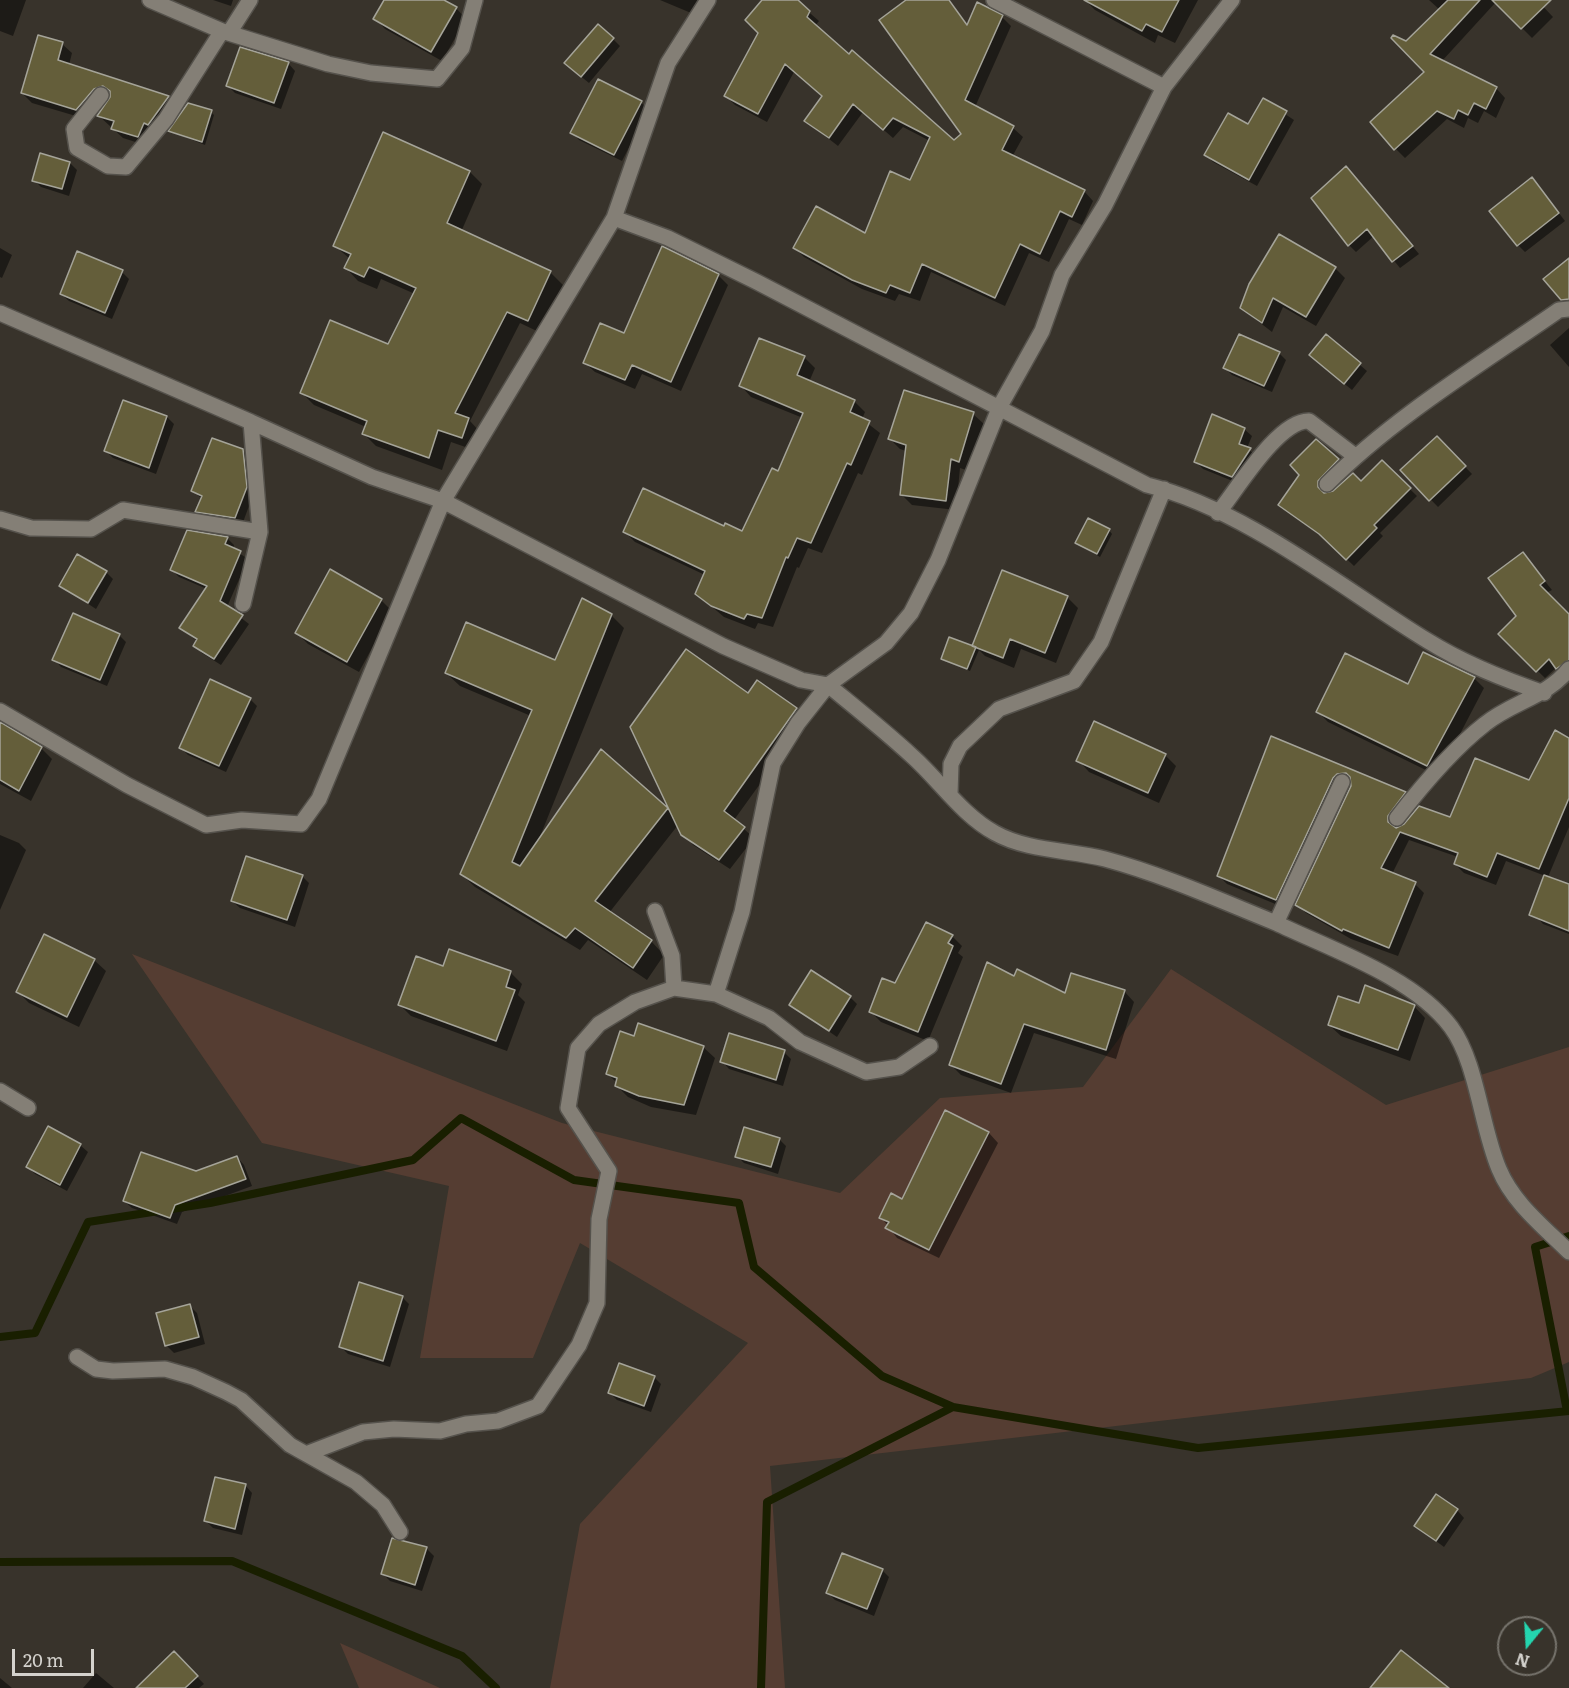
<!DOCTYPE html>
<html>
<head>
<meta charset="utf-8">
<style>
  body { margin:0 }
  #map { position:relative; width:1569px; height:1688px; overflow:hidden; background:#38332b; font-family:Literata,serif }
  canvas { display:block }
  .north { position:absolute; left:1497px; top:1616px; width:60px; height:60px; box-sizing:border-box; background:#38332b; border:2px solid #76736c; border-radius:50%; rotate:198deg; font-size:16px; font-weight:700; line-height:24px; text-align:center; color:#d4d2cd }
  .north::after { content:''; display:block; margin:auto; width:21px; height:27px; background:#24d5af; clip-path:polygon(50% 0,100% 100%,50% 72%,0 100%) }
  .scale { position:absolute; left:12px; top:1649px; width:82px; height:27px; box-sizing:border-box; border:3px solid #d4d2cd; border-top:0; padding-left:8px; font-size:18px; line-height:21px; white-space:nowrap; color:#d4d2cd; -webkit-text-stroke:4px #38332b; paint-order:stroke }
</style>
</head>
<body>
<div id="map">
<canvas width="1569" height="1688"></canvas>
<div class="north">N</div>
<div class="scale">20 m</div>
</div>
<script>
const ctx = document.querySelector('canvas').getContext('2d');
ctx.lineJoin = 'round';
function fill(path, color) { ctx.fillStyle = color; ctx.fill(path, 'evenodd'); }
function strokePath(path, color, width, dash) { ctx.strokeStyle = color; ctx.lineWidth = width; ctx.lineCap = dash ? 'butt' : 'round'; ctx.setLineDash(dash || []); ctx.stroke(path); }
fill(new Path2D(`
  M132,954L562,1123L840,1193L940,1098L1083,1087L1171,969L1386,1105L1569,1047V1362L1531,1378L770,1466L785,1688H550L580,1524L748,1343L580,1243L533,1358H420L449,1186L262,1143Z
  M340,1643L440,1688H359Z`), '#553d32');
fill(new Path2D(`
  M0,0H26L13,36L0,31Z
  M213,0H233L231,6Z
  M385,0H441L456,8L466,19L442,61L385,29L375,18Z
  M660,0H710L703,18Z
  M763,0H795L819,21L815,26L954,142L963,134L909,0H950L968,26L1002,17L1011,26L975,107L1013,128L1023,137L1012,157L1084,191L1093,201L1082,225L1069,219L1049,262L1029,253L1005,306L931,272L920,301L899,294L895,301L862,289L804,257L795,248L866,235L911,182L930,141L903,127L893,138L863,112L838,146L806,121L823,97L794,72L767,122L735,105L726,96L760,33Z
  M1085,0H1198L1175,43L1158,35L1155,43L1095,10Z
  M1429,0H1537L1553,17L1532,38L1496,2L1442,61L1496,88L1505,98L1496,118L1484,111L1478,123L1468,118L1464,128L1447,119L1405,158L1396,149L1426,72L1406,43L1440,10Z
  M613,39L620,46L589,83L573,70Z
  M62,44L72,53L69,65L168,98L177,107L148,146L123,138L99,116L112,95L103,98L86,119L32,103L22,93Z
  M288,63L295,71L281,109L235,93L227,85Z
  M1264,100L1294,120L1257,186L1213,162L1206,155L1249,126Z
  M641,102L648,110L622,161L579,140L572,132Z
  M211,112L214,115L205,145L170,131Z
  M70,163L77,170L69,196L41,187L34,180Z
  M470,172L482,184L461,232L550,272L563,285L541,333L520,323L470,421L480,432L474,450L451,442L442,470L376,446L364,434L366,427L314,405L301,392L388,346L415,294L381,279L377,289L358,281L346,268L350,259L335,246Z
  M1353,175L1419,254L1400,268L1374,236L1356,252L1349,245Z
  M1539,187L1565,221L1525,252L1518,245Z
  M0,248L12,255L2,278L0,277Z
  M1335,268L1345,278L1316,326L1283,307L1272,332L1241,308Z
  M122,272L129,279L112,319L69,301L61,294Z
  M718,275L728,285L681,391L642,374L635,389L595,372L585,363Z
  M1569,328V367L1550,345Z
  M1326,336L1367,371L1352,390L1318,362Z
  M1279,353L1286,360L1272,392L1232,375L1225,368Z
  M804,357L815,368L809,382L854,401L865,412L862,419L880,433L862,475L858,473L822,553L808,548L799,568L797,567L773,627L758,623L755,629L724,617L697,594L705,575L635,542L624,531L725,528L743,533L779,473L803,418L751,397L741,386Z
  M973,414L984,424L969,471L960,468L956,510L912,505L902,495L906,451L900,449L890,439Z
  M167,417L174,424L156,474L113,458L106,451Z
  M1244,429L1252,436L1247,448L1257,457L1240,484L1203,469L1195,461Z
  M1437,438L1472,474L1438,507L1402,470Z
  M1316,441L1345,467L1325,488L1324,494L1361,483L1382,462L1417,496L1380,533L1383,536L1354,566L1328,541L1279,505L1301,475Z
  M243,451L250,458L253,495L242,525L204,518L197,511L202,499L193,491Z
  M1109,530L1112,534L1100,557L1076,543Z
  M227,538L234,545L233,549L248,559L227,607L249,624L221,665L202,653L195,646L197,641L181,628L207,589L179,577L172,570Z
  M1523,554L1552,590L1546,593L1569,616V672L1565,675L1557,667L1545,678L1500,634L1518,616Z
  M106,572L113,579L96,609L61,586Z
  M1067,597L1078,608L1056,663L1021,649L1014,668L985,656L979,650L970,671L943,659L950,639L978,649L974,645Z
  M381,600L392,611L359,672L308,644L296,632Z
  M611,615L624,628L539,839L601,751L673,815L749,695L796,709L806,720L734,820L754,838L730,869L693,845L678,825L609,913L651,941L664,955L647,980L588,940L580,950L475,887L461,874L531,716L460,686L446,673L556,662Z
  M119,635L126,642L107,686L61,667L54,659Z
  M1474,678L1484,688L1438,776L1328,722L1318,712L1409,686Z
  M250,699L257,706L226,772L188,755L181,748Z
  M0,722L41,748L52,759L31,801L0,784Z
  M1272,738L1405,793L1414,802L1396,825V829L1451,819L1529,782L1569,740V827L1548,877L1506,861L1496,885L1464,873L1455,864L1458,857L1409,840L1392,874L1415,884L1424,893L1398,956L1351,939L1306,913L1297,904L1352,786V780L1342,787L1285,908L1227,884L1218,875Z
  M1165,755L1176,766L1159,803L1089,772L1078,760Z
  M0,835L19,843L26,850L0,910Z
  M302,876L309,883L295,927L240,908L232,901Z
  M1569,883V934L1543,924L1537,917Z
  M952,936L962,946L958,953L963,957L928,1041L881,1022L871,1012L896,985Z
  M94,960L106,971L79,1027L29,1003L18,992Z
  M443,967L510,972L522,984L518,995L525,1002L507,1051L411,1016L400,1005Z
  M1015,978L1065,995L1124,991L1134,1002L1116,1059L1034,1033L1011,1093L961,1075L951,1065Z
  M850,997L857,1004L837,1037L791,1005Z
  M1360,1005L1414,1006L1425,1018L1410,1061L1341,1036L1329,1025Z
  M635,1038L703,1047L715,1058L696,1115L651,1107L628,1097L617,1086V1083L608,1074Z
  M784,1052L791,1059L783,1086L729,1069L722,1061Z
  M945,1112L989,1133L998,1143L939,1258L897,1238L881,1217L903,1201Z
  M779,1139L786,1146L778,1174L744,1163L737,1156Z
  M80,1145L88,1152L67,1191L35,1174L28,1167Z
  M237,1157L244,1165L252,1186L182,1212L177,1224L132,1208L124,1201Z
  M402,1297L409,1304L390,1367L348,1354L341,1347Z
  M190,1306L197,1313L205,1344L174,1353L166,1345Z
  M654,1377L661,1384L651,1412L617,1400L610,1393Z
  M245,1485L252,1493L242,1535L213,1528L206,1521Z
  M1457,1510L1464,1518L1444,1547L1416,1526Z
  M393,1540L427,1549L434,1556L422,1591L390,1581L382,1573Z
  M882,1570L889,1577L874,1616L835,1600L828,1593Z
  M174,1653L204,1684L199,1688H168Z
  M96,1673L114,1688H83Z
  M0,1678L12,1688H0Z`), '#0007');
strokePath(new Path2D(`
  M0,1337L35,1333L88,1222L210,1203L413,1160L461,1118L574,1180L739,1203L754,1267L882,1376L953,1407
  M1567,1411L1535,1247L1569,1236
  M0,1562L232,1561L462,1656L496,1688
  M761,1688L767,1502L953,1407L1198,1448L1569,1411`), '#191f00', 8);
const building = new Path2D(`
  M384,0H444L457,7L431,52L373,19Z
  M762,0H798L810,11L807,17L849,54L852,50L954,140L961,134L879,20L906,0H949L967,25L977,2L1003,15L965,100L1014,126L1002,150L1085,190L1072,217L1060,211L1040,254L1020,244L995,298L922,264L910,293L890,285L886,293L852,280L793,248L816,206L865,233L890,171L910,180L930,137L893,118L883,130L853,104L829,138L804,121L822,96L785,64L758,114L724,96L758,33L745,20Z
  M1084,0H1179L1162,32L1146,24L1142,31Z
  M1448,0H1480L1430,54L1497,87L1486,109L1474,103L1468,115L1458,110L1454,119L1437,111L1394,150L1370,122L1424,72L1391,38L1393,35L1406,41Z
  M1492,0H1551L1521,29Z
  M598,24L614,38L581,77L564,63Z
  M38,35L63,42L58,60L169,96L148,125L144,123L138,137L111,129L114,121L97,116L110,97V91L103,86L94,89L76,110L21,93Z
  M240,47L289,62L274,103L226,86Z
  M598,79L642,101L614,155L570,133Z
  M1263,98L1287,111L1249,180L1204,155L1228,113L1248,124Z
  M188,103L212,110L202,142L168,131Z
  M383,132L470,171L447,223L551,271L528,321L507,312L455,413L469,418L462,438L438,430L429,458L362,434L367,421L300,393L330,320L388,344L416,288L369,267L364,277L344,268L351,254L333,246Z
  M40,153L70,162L62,189L32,181Z
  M1346,166L1413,246L1392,262L1367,229L1348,246L1311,198Z
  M1532,177L1559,213L1517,246L1489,211Z
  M1279,234L1336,267L1306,317L1273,298L1262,323L1240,308L1249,284Z
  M662,246L719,274L671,382L632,365L625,380L583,363L600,323L624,333Z
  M77,251L123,270L105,313L60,294Z
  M1569,258V299L1561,300L1543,279Z
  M1239,334L1280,352L1264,386L1223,368Z
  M1326,334L1361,363L1344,384L1309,355Z
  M759,338L805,356L797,375L855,400L850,412L870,421L851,465L847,463L811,543L797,538L788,558L786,557L762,618L747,614L744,619L711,606L695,594L705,571L623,532L643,488L724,526L725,523L742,531L772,468L778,471L803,413L739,386Z
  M904,390L974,412L959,462L951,459L946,501L900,495L906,445L888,439Z
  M123,400L167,416L149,468L104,451Z
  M1212,414L1245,428L1239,444L1251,448L1232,477L1194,462Z
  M1437,436L1466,466L1429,501L1400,470Z
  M212,438L243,449L247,487L235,518L195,512L202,496L191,491Z
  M1316,439L1339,459L1318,481V487L1324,493L1333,491L1353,473L1361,481L1382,460L1411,488L1374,525L1377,528L1346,560L1319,534L1278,505L1299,475L1290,465Z
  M1088,518L1110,529L1097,554L1075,543Z
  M187,530L228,537L225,544L241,551L220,601L243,615L214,659L193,646L197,639L179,628L207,586L170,570Z
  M1523,552L1545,581L1540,585L1569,614V660L1556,669L1549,659L1536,672L1498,634L1516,616L1488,578Z
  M77,554L107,571L88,603L59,586Z
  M330,569L382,599L347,662L295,633Z
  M1002,570L1068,596L1045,653L1010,639L1003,658L972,646Z
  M582,598L612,614L512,862L520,866L601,749L668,808L595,901L652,940L633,968L575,928L566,938L460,874L532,710L445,673L466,622L555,660Z
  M73,613L120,634L100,680L52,660Z
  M949,637L976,647L967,669L941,659Z
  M686,649L748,693L757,680L797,708L724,811L745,827L719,860L681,835L630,727Z
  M1423,652L1475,677L1427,766L1316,712L1345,653L1408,684Z
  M210,679L251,698L219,766L179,748Z
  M1094,721L1166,754L1148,793L1076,761Z
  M0,722L42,747L19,791L0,780Z
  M1555,730L1569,738V798L1539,869L1497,853L1487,877L1454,864L1458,853L1400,832L1381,868L1416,882L1389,948L1343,929L1342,931L1295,905L1351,786L1350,777L1346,773L1337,774L1333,778L1276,900L1217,876L1271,736L1406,792L1388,816V822L1396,828L1404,824L1419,806L1450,817L1475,758L1529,780Z
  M246,856L303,875L287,920L231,901Z
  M1544,875L1569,884V931L1529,915Z
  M926,922L953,935L948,943L953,946L918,1032L869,1012L882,978L895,983Z
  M44,934L95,959L67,1017L16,992Z
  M449,949L511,971L506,987L515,990L496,1041L398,1005L416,956L443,966Z
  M987,962L1014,976L1017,969L1065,993L1071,973L1125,990L1106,1050L1024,1024L1001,1084L949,1065Z
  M811,970L851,996L829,1031L789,1005Z
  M1365,985L1415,1005L1398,1050L1328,1025L1338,996L1359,1003Z
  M638,1023L704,1046L684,1105L639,1096L615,1086L617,1078L606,1074L620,1031L634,1036Z
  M729,1033L785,1050L776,1080L720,1062Z
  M945,1110L989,1132L929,1250L885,1228L889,1222L879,1218L891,1193L902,1199Z
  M48,1126L81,1144L60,1185L26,1167Z
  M744,1127L780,1138L771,1167L735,1157Z
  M141,1152L196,1171L237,1156L246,1179L175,1205L170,1218L123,1201Z
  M359,1282L403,1296L383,1361L339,1347Z
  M190,1304L199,1337L165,1346L156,1313Z
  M619,1363L655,1376L644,1406L608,1393Z
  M215,1477L246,1484L235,1529L204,1521Z
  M1436,1494L1458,1509L1436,1541L1414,1526Z
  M392,1538L427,1547L415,1585L381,1574Z
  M842,1553L883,1569L867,1609L826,1593Z
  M1401,1650L1449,1688H1370Z
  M174,1651L198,1676L185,1688H136Z`);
fill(building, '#645e3a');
strokePath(building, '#a5a499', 1.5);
const minor = new Path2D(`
  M150,0L222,31L328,64L371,73L437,79L462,48L475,0
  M994,0L1164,87
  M229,33L250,0
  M101,95L74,129L77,148L108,166L126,167L166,119L222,31
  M614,218L668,238L757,282L1147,485C1245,509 1343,589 1428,641C1465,664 1503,679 1544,693
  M0,313L251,422
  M1327,484C1395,416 1480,365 1559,310L1569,309
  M1218,513C1237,490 1278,420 1309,421L1355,456
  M0,519L31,528L91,529L123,510L260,532
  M243,604L260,532L251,422L372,477L443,501L723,646L801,680L828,685L886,643L911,613L938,560L1000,406L1042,331L1062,275L1105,205L1164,87L1232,0
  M0,711L127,785L206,825L242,820L301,824L319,799L443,501L614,218L668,63L708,0
  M950,794L951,764L960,746L999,709L1074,681L1101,642L1164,489
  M1397,818C1421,787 1454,748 1485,724C1512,702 1547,697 1569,669
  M655,911L672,956L674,988
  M1276,923C1330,949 1414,977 1451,1027C1477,1062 1481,1127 1499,1169C1513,1203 1544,1227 1569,1252
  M930,1046L899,1067L866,1072L800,1042L769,1018L716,994L742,912L773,763L798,723L828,685C856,708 885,731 912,756C939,780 962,815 995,833C1027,851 1070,850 1105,859C1164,875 1219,900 1276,923L1342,782
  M0,1091L28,1108
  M77,1357L96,1369L113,1371L165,1369L193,1377L226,1392L241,1400L290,1445L356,1482L383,1505L400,1532
  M306,1454L363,1432L394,1429L440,1431L466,1424L498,1421L538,1406L579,1345L597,1303L599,1219L609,1171L568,1108L578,1048L599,1024L635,1002L674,988L716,994`);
strokePath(minor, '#55524c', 18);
strokePath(minor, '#847f76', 15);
</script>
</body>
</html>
